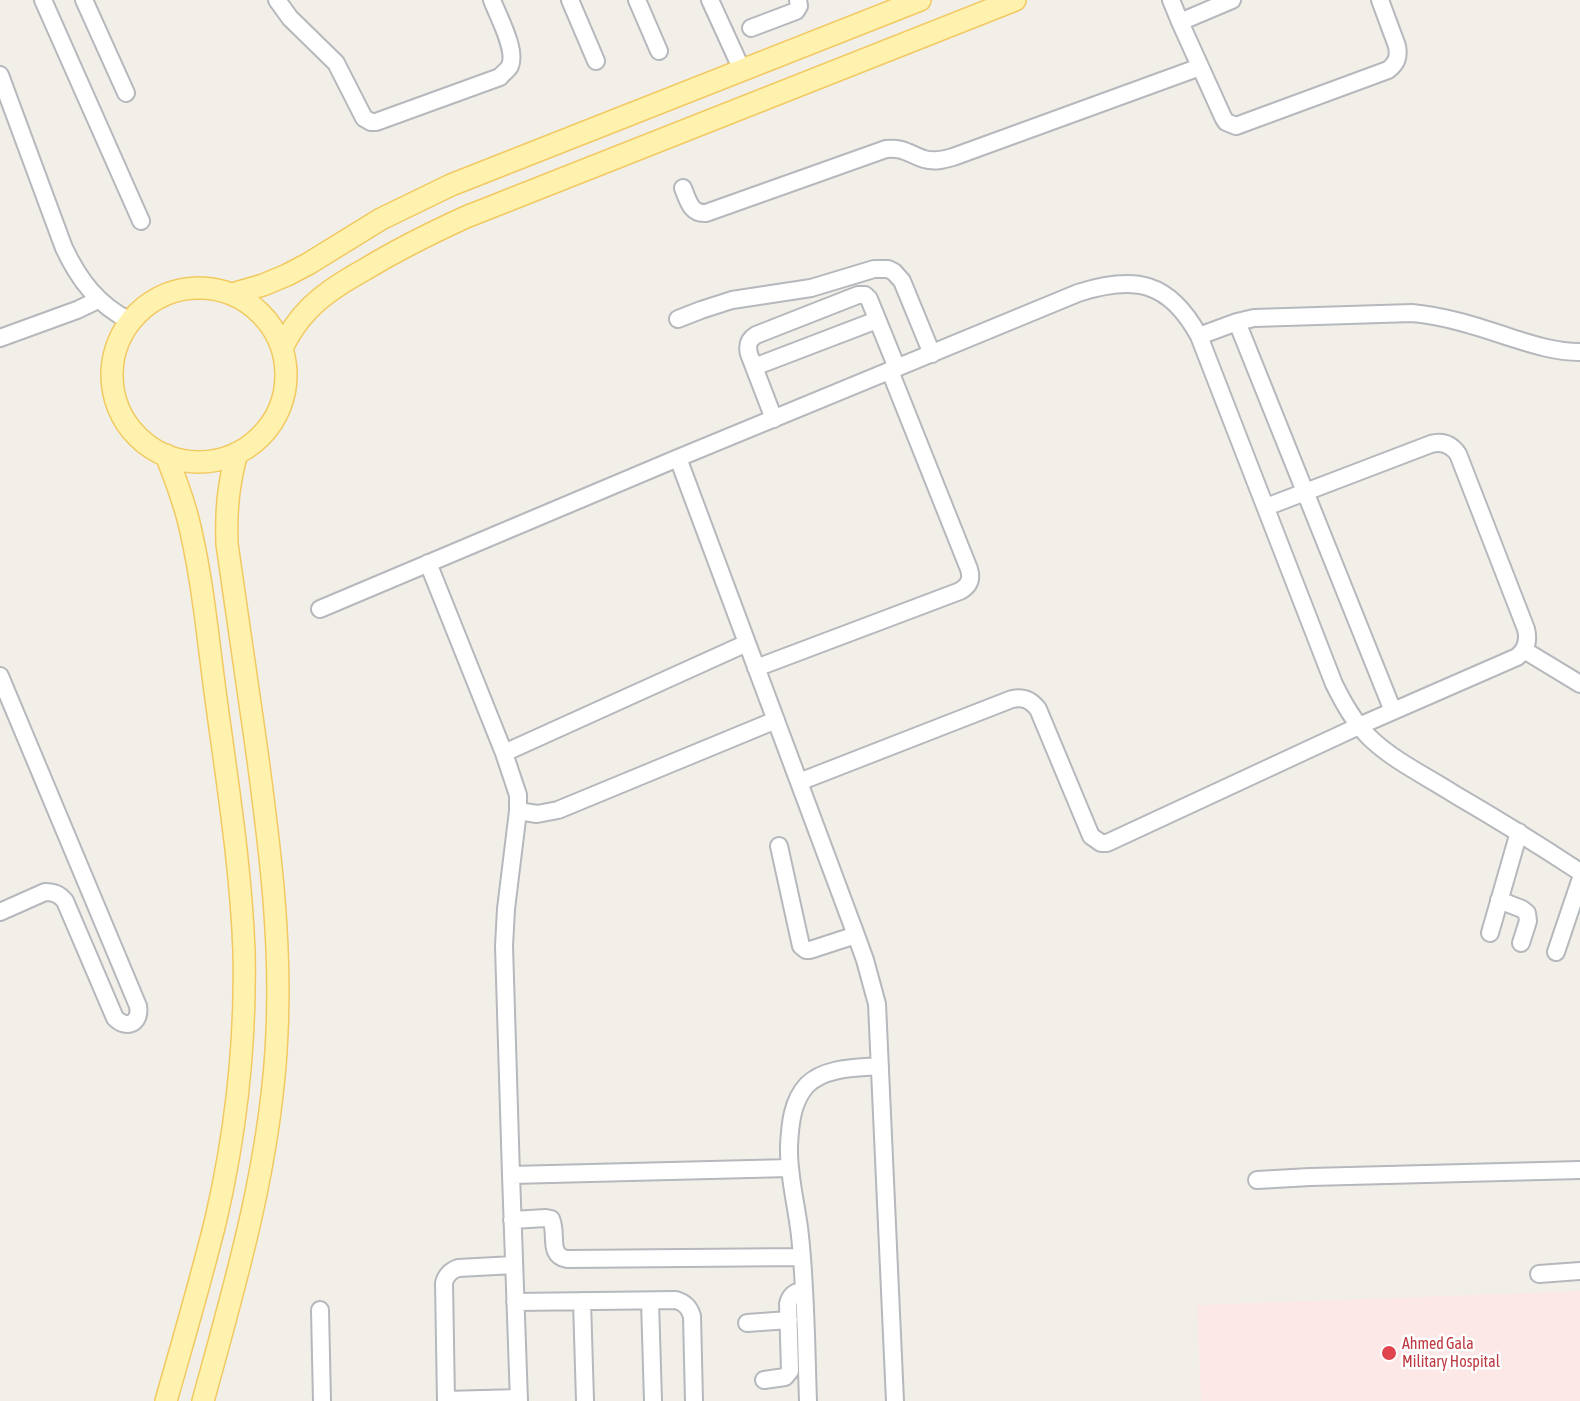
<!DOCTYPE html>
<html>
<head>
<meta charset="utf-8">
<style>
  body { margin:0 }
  canvas { display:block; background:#f1efe8 }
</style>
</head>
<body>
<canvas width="1580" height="1401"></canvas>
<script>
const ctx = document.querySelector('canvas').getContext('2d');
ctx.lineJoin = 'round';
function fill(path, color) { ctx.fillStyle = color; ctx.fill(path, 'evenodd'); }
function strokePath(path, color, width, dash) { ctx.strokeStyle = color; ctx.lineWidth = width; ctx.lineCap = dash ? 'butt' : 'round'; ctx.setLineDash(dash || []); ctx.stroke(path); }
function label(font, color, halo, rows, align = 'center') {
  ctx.font = font + ' "Asap Condensed",sans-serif'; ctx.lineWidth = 5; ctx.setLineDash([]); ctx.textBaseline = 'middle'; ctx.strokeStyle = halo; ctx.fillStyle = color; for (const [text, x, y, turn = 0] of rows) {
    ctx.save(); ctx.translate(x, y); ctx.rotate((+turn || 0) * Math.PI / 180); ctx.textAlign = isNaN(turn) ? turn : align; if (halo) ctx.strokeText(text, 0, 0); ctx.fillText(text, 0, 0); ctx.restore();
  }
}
fill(new Path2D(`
  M1580,1291V1401H1201L1197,1305Z`), '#fce8e6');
const minor = new Path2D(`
  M43,0L141,221
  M84,0L126,93
  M277,0L290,18L336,63L364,118L371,122H376L500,77C503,73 508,70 510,66C517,50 498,16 492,0
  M570,0L596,61
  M637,0L659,51
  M710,0L742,70
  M1171,0L1180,22
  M1232,0L1180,22L1223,117L1226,122L1236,126L1388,70C1397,63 1399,57 1397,46L1380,0
  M751,28L796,11L799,6L798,0
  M0,75L64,248C79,280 98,305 130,321
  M683,188C688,201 691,214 706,213L886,149C903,147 909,154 924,159C934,162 943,160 953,157L1200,67
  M678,319L701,310L732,300L811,288L874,269H888L894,272L902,281L932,354
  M1237,322L1393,711
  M1199,336L1237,322L1254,318L1412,313C1446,316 1479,327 1512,338C1534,345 1556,352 1580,352
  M0,338L77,310L98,300
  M754,367L877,320
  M774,419L749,354C747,346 748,340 756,335L858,295H865L869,299L897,368
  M678,458L856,935L865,960L877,1004L895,1401
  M428,563L504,753L518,795V811L506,909L504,946L511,1175L519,1401
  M320,609L678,458L1078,293C1135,275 1169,281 1199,336L1334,684C1344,704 1354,722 1370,738C1394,761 1426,776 1454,794C1497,819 1539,845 1580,872
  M1524,650L1580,684
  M756,668L960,591C969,586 972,579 969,569L890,371
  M0,676L138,1006C141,1023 127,1030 115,1018L65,901C59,894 54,892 45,892L0,912
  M504,753L747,643
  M799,782L1012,699C1023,697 1030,699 1038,709L1091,836L1101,843H1107L1359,726L1517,657C1526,650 1529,641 1526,629L1458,454C1451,444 1442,441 1431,444L1266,507
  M518,811L537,814L558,810L776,720
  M779,846L801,946L806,950H810L856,935
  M1499,900L1522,909L1527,913L1528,921L1521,943
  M1490,933L1519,832
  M1556,952L1580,881
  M511,1175L790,1168
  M1257,1180L1310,1177L1580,1170
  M512,1220L546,1218L551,1219C558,1234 547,1255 567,1259L802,1257
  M1539,1274L1580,1271
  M582,1301L585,1401
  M650,1301L653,1401
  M515,1302L676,1300C685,1303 689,1307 692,1316L694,1401
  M320,1310L322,1401
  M747,1323L789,1320
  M764,1380L785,1377L790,1371L788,1304C790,1295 794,1292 803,1291
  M446,1400L519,1398
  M446,1401L444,1283C446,1275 450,1271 458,1268L514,1265
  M808,1401C806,1346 806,1291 800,1236C797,1206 788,1176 789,1146C790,1125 792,1101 807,1085C825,1067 857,1068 880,1066`);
const major = new Path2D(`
  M112 375a87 87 0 1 1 174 0a87 87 0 1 1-174 0Z
  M232,294L263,285L287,275L308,264L381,219L451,185L920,0
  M282,348C289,334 297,321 308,310C324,293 344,281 364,270C397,250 431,233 466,217L1015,0
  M166,455C174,475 181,494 187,515C203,577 208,642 217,706C228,787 241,869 244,951C246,1040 236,1132 216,1219C201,1280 183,1341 166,1401
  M203,1401C235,1285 268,1172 276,1052C283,947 270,848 256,745C246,678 237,611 227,544C226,511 228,485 237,453`);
strokePath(minor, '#b5b8bc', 20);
strokePath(major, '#f2c960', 24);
strokePath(minor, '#fff', 16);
strokePath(major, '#fff2af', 21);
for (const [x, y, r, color] of [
  [1389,1353,8,"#e0444e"]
]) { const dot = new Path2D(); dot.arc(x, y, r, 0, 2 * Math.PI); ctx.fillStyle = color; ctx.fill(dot); strokePath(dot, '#fff', 2); }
label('16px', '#be3a42', '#fff', [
  ["Ahmed Gala",1402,1344],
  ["Military Hospital",1402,1362]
], 'left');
</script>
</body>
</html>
